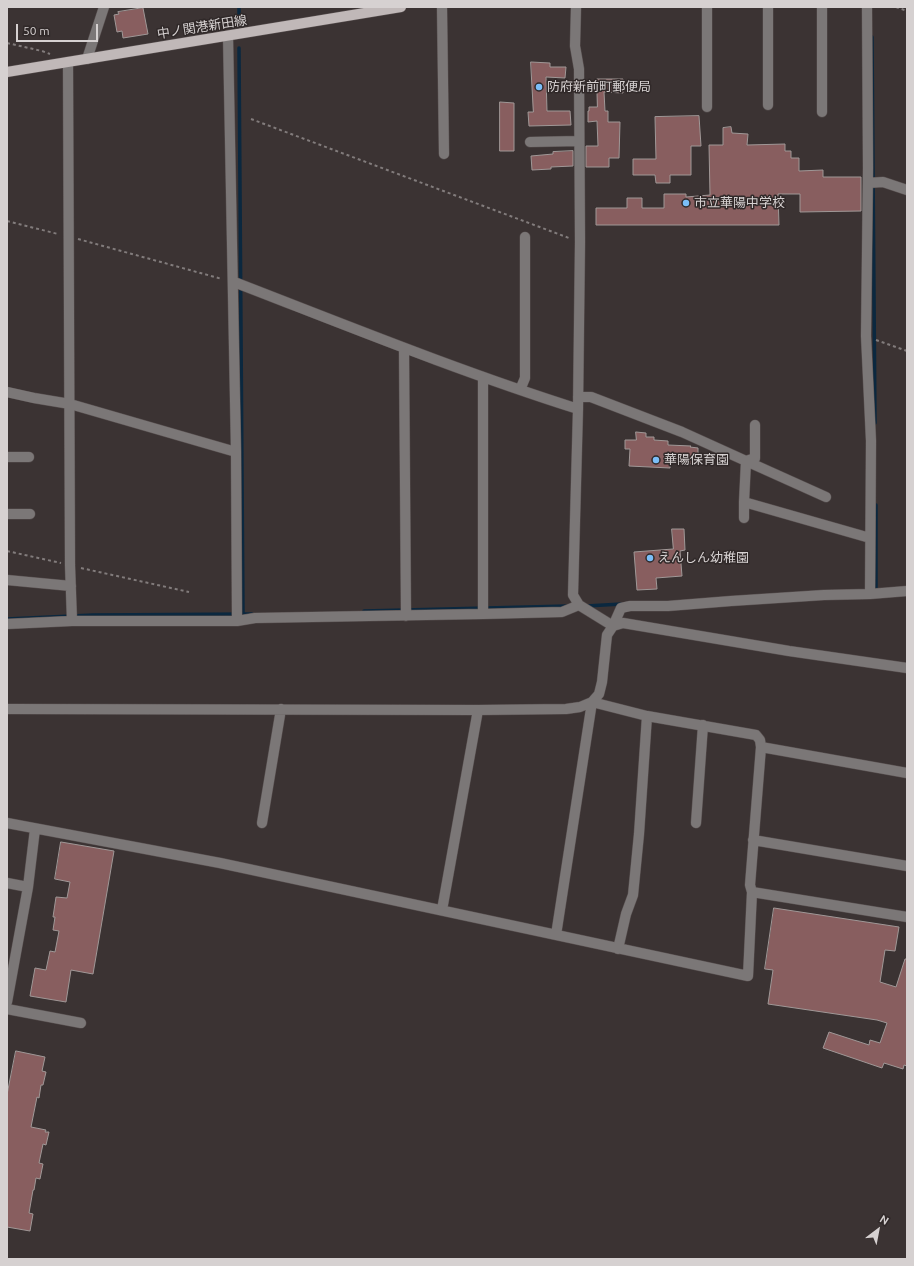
<!DOCTYPE html>
<html>
<head>
<meta charset="utf-8">
<style>
  body { margin:0 }
  #map { position:relative; width:914px; height:1266px; overflow:hidden; background:#3b3333; font-family:Ubuntu,sans-serif }
  canvas { display:block }
  .frame { position:absolute; inset:0; border:8px solid #d6d1d1; pointer-events:none }
  .north { position:absolute; left:858px; top:1210px; width:40px; height:40px; -webkit-text-stroke:3px #302929; paint-order:stroke; rotate:32deg; font-size:11px; font-weight:700; line-height:16px; text-align:center; color:#d6d1d1 }
  .north::after { content:''; display:block; margin:auto; width:14px; height:18px; background:#d6d1d1; clip-path:polygon(50% 0,100% 100%,50% 72%,0 100%) }
  .scale { position:absolute; left:16px; top:24px; width:82px; height:18px; box-sizing:border-box; border:2px solid #d6d1d1; border-top:0; padding-left:5px; font-size:12px; line-height:14px; white-space:nowrap; color:#d6d1d1; -webkit-text-stroke:3px #302929; paint-order:stroke }
</style>
</head>
<body>
<div id="map">
<canvas width="914" height="1266"></canvas>
<div class="frame"></div>
<div class="north">N</div>
<div class="scale">50 m</div>
</div>
<script>
const ctx = document.querySelector('canvas').getContext('2d');
ctx.lineJoin = 'round';
function strokePath(path, color, width, dash) { ctx.strokeStyle = color; ctx.lineWidth = width; ctx.lineCap = dash ? 'butt' : 'round'; ctx.setLineDash(dash || []); ctx.stroke(path); }
function fill(path, color) { ctx.fillStyle = color; ctx.fill(path, 'evenodd'); }
function label(font, color, halo, rows, align = 'center') {
  ctx.font = font + ' Ubuntu,"Noto Sans JP",sans-serif'; ctx.lineWidth = 3; ctx.setLineDash([]); ctx.textBaseline = 'middle'; ctx.strokeStyle = halo; ctx.fillStyle = color; for (const [text, x, y, turn = 0] of rows) {
    ctx.save(); ctx.translate(x, y); ctx.rotate((+turn || 0) * Math.PI / 180); ctx.textAlign = isNaN(turn) ? turn : align; if (halo) ctx.strokeText(text, 0, 0); ctx.fillText(text, 0, 0); ctx.restore();
  }
}
strokePath(new Path2D(`
  M239,7V21
  M872,37L875,423
  M239,48L243,614
  M876,505V590
  M586,606L622,604
  M364,611L568,606
  M7,619L93,615L252,614`), '#0b283f', 3.5);
const building = new Path2D(`
  M143,8L148,34L123,38L122,31L117,32L114,15L119,14L118,12Z
  M531,62L550,63V67H566L565,78L546,77L547,111H570L571,125L529,126L528,112H533Z
  M597,79H623V93L604,92L605,111H608V122H620L619,158H609V167H586V146H598L597,121L588,122V111H589V107H597Z
  M500,102L514,103V151H500Z
  M699,116L701,146H691V175H670V183H656L655,175H633V159H656L655,117Z
  M731,127L732,133L748,134L747,145L785,144V151H791V158H799V171L823,170V177H861V211L800,212V194H778L779,225H596V208H627V198H642V208H664V194H686V197L710,195L709,145H723V128Z
  M573,151V166L551,167V169L532,170L531,156L553,154V152Z
  M636,432L646,433V437H654V440L668,441V445L691,446L690,447L698,448V453H699V464L670,463V468L629,466L630,449H625V440H636Z
  M672,529H684L685,550L680,551L682,576L656,578L657,589L637,590L634,552L673,549Z
  M61,842L114,851L93,974L71,970L66,1002L30,996L35,968L46,970L50,951L55,952L59,931L53,930L55,917H53L56,897L67,898L70,882L55,879Z
  M774,908L899,927L895,951L885,950L880,982L896,987L905,959H907V1066L904,1065L903,1069L884,1063L882,1068L823,1048L829,1032L869,1045L870,1040L880,1043L887,1023L877,1020L768,1004L773,970L765,969Z
  M16,1051L45,1057L42,1071L46,1072L43,1085H41L39,1098L37,1097L31,1127L46,1130L45,1132H49L46,1145L43,1144L39,1163L43,1164L40,1179L36,1178L34,1190H33L29,1213L33,1214L30,1231L7,1227V1095Z`);
fill(building, '#885e5f');
strokePath(building, '#a09897', 1);
const minor = new Path2D(`
  M442,7L444,154
  M576,7L575,46L579,69L580,242L578,409L573,595L579,605L613,626
  M707,7V107
  M822,7V112
  M867,7L868,168L866,336L871,441L870,594
  M228,36L236,452L237,621
  M87,59L104,7
  M68,62L70,565L72,621
  M768,105V7
  M530,142L579,141
  M868,183L883,182L907,190
  M234,282C348,326 461,372 578,409
  M404,348L406,616
  M483,377V614
  M520,390L525,378V237
  M7,392L34,398L70,404L236,452
  M578,397H591L682,432L746,461L744,502L870,538
  M7,457H29
  M746,461L826,497
  M746,461L755,458V425
  M7,514H30
  M744,518V502
  M7,580L71,586
  M7,624L72,621H237L255,618L483,614L562,612L579,605
  M613,626L623,623L789,651L907,668
  M7,709L478,710L566,709L580,707L592,702L647,716L756,735L760,740L761,747L750,885L752,892L748,976L220,863L7,823
  M761,747L907,773
  M262,823L281,709
  M696,823L703,725
  M753,840L907,866
  M7,883L28,887
  M752,892L907,917
  M442,910L478,710
  M556,935L592,702L599,694L602,682L607,635L613,626L621,608L630,606H668L731,601L824,595L870,594L907,591
  M618,949L626,914L633,895L639,834L647,716
  M7,1002L28,887L35,829
  M7,1009L81,1023`);
const major = new Path2D(`
  M7,72L401,7`);
strokePath(minor, '#574f4f', 11);
strokePath(major, '#574f4f', 11);
strokePath(new Path2D(`
  M896,7L907,11
  M7,43L42,51L50,54
  M251,119L569,238
  M7,221L58,234
  M78,239L222,279
  M876,340L907,351
  M7,551L61,563
  M81,568L189,592`), '#827c7c', 2, [3, 3]);
strokePath(minor, '#7b7777', 10);
strokePath(major, '#c0b8b8', 10);
for (const [x, y, r, color] of [
  [539,87,4,"#7bbef8"],
  [686,203,4,"#7bbef8"],
  [656,460,4,"#7bbef8"],
  [650,558,4,"#7bbef8"]
]) { const dot = new Path2D(); dot.arc(x, y, r, 0, 2 * Math.PI); ctx.fillStyle = color; ctx.fill(dot); strokePath(dot, '#302929', 1.5); }
label('13px', '#d6d1d1', '#302929', [
  ["中ノ関港新田線",202,27,-9]
]);
label('13px', '#d6d1d1', '#302929', [
  ["防府新前町郵便局",547,87],
  ["市立華陽中学校",694,203],
  ["華陽保育園",664,460],
  ["えんしん幼稚園",658,558]
], 'left');
</script>
</body>
</html>
